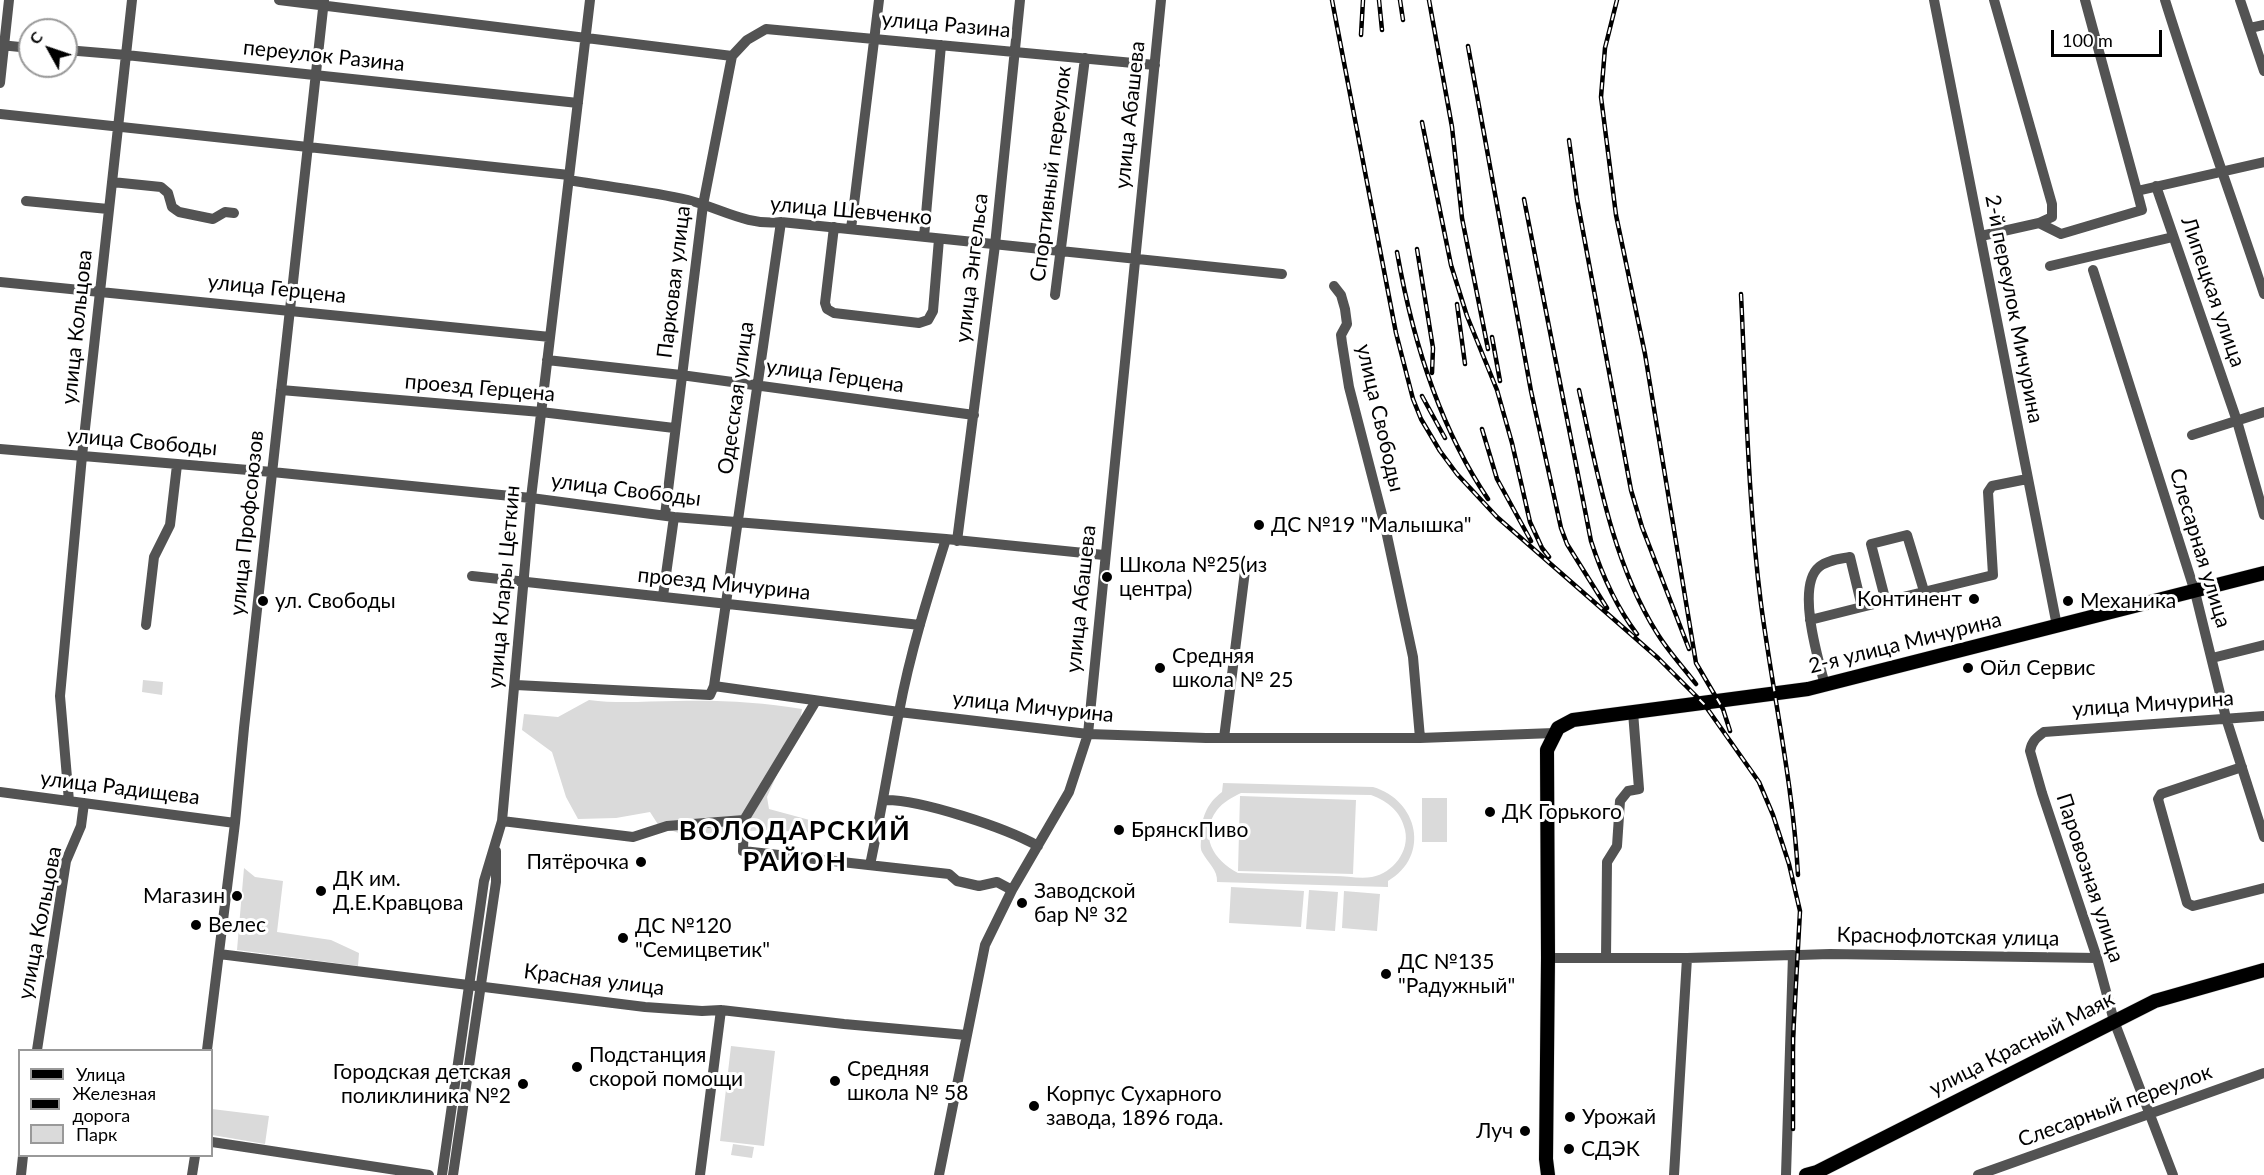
<!DOCTYPE html>
<html>
<head>
<meta charset="utf-8">
<style>
  body { margin:0 }
  #map { position:relative; width:2264px; height:1175px; overflow:hidden; background:#fff; font-family:Lato,sans-serif }
  canvas { display:block }
  .legend { position:absolute; left:18px; top:1049px; width:195px; height:108px; box-sizing:border-box; background:#fff; border:2px solid #999; margin:0; padding:8px 10px; list-style:none; font-size:18px; color:#000 }
  .legend li { display:flex; align-items:center; gap:12px; height:30px }
  .legend b { width:30px; border:2px solid #999 }
  .north { position:absolute; left:18px; top:18px; width:60px; height:60px; box-sizing:border-box; background:#fff; border:2px solid #999; border-radius:50%; rotate:310deg; font-size:16px; font-weight:700; line-height:24px; text-align:center; color:#000 }
  .north::after { content:''; display:block; margin:auto; width:21px; height:27px; background:#000; clip-path:polygon(50% 0,100% 100%,50% 72%,0 100%) }
  .scale { position:absolute; left:2051px; top:30px; width:111px; height:27px; box-sizing:border-box; border:3px solid #000; border-top:0; padding-left:8px; font-size:18px; line-height:21px; white-space:nowrap; color:#000; -webkit-text-stroke:4px #fff; paint-order:stroke }
</style>
</head>
<body>
<div id="map">
<canvas width="2264" height="1175"></canvas>
<ul class="legend">
<li><b style="height:8px;background:#000"></b>Улица</li>
<li><b style="height:8px;background:#000"></b>Железная дорога</li>
<li><b style="height:16px;background:#dadada"></b>Парк</li>
</ul>
<div class="north">С</div>
<div class="scale">100 m</div>
</div>
<script>
const ctx = document.querySelector('canvas').getContext('2d');
ctx.lineJoin = 'round';
function fill(path, color) { ctx.fillStyle = color; ctx.fill(path, 'evenodd'); }
function strokePath(path, color, width, dash) { ctx.strokeStyle = color; ctx.lineWidth = width; ctx.lineCap = dash ? 'butt' : 'round'; ctx.setLineDash(dash || []); ctx.stroke(path); }
function label(font, color, halo, rows, align = 'center') {
  ctx.font = font + ' Lato,sans-serif'; ctx.lineWidth = 6; ctx.setLineDash([]); ctx.textBaseline = 'middle'; ctx.strokeStyle = halo; ctx.fillStyle = color; for (const [text, x, y, turn = 0] of rows) {
    ctx.save(); ctx.translate(x, y); ctx.rotate((+turn || 0) * Math.PI / 180); ctx.textAlign = isNaN(turn) ? turn : align; if (halo) ctx.strokeText(text, 0, 0); ctx.fillText(text, 0, 0); ctx.restore();
  }
}
fill(new Path2D(`
  M143,680L163,682L162,695L142,692Z
  M589,700C619,704 647,701 677,701C719,700 760,702 802,709L800,722L767,797L769,809L817,822L835,834L766,830L684,835L659,826L650,812L616,818L578,819L566,797L552,752L522,730L524,714L558,717Z
  M1223,783L1373,787C1418,800 1431,856 1388,881V887L1217,882C1218,870 1208,863 1202,852C1200,848 1201,843 1201,838C1201,819 1206,804 1222,792ZM1241,793L1371,795C1388,801 1401,812 1405,830C1410,851 1393,873 1372,877C1360,879 1346,876 1335,876C1303,875 1270,874 1238,873C1214,861 1198,835 1217,810C1223,802 1233,797 1241,793Z
  M1240,796L1356,800L1353,874L1238,871Z
  M1422,798H1447V842H1422Z
  M244,868L255,877L283,881L277,932L331,940L359,953L358,966L237,950Z
  M1231,887L1304,891L1301,927L1229,923Z
  M1309,890L1338,892L1335,931L1306,929Z
  M1344,891L1380,894L1377,931L1342,928Z
  M731,1046L775,1051L764,1146L720,1141Z
  M212,1109L269,1116L265,1144L212,1135Z
  M733,1144L754,1147L752,1158L731,1155Z`), '#dadada');
const major = new Path2D(`
  M1548,1175L1546,1159L1548,958L1547,750L1558,728L1573,720L1808,689L2264,573
  M1806,1175L1817,1172L2155,1001L2264,970`);
strokePath(major, '#dbdbdb', 15);
strokePath(new Path2D(`
  M279,0L732,56L747,40L766,29L1155,65
  M1934,0L2057,626
  M1994,0L2052,204V217L2039,223
  M2085,0L2137,191
  M2165,0C2196,99 2231,196 2264,294
  M2240,0L2264,71
  M2250,28L2264,25
  M0,45L30,48
  M66,50L126,55L578,103
  M0,83L9,0
  M0,114L569,175
  M569,180C608,187 649,191 688,200C720,208 747,226 781,222L1282,274
  M112,182L161,187L168,193L172,207L179,212L213,219L225,212L234,213
  M2156,186L2237,421L2264,515
  M26,201L108,209
  M834,227L825,303L827,309L834,313L919,323L928,320L933,311L939,239
  M851,229L879,0
  M1981,236L2039,223L2061,234L2142,210L2137,191L2264,162
  M924,237L941,45
  M2050,266L2173,237
  M2093,270L2195,592L2226,718L2264,837
  M0,282L550,337
  M1334,286L1341,295L1345,309L1347,324L1341,335L1342,343L1349,387L1385,526L1413,657L1420,738
  M1055,295L1085,58
  M547,360L681,375L974,415
  M281,390L541,412L674,428
  M2192,435L2264,412
  M0,449L272,472L531,498L674,517L946,539L1104,555
  M665,515L703,205L732,56
  M957,541L995,245L1020,0
  M472,576L920,625
  M663,596L674,517
  M1886,602L1871,544L1907,535L1924,591
  M1810,620L1862,607
  M146,625L154,557L170,525L177,465
  M2212,658L2264,645
  M516,685L710,695L714,686L781,222
  M1825,685C1818,659 1796,586 1819,567C1827,560 1840,559 1850,557L1862,607L1993,575L1988,492L1992,486L2027,479
  M714,686L899,712L1088,734L1206,738H1420L1554,733
  M816,701L744,820L743,851L949,874L957,881L979,886L997,882L1012,890
  M1224,738L1245,571
  M2242,767L2161,794L2158,799L2187,903L2193,906L2264,888
  M0,792L235,823
  M884,800C920,799 1006,828 1038,846
  M69,801L60,696L82,456L132,0
  M502,821L633,837L667,826L744,820
  M870,865C881,814 889,763 899,712C910,653 928,596 946,539
  M219,954L645,1007L702,1011L721,1010L844,1024L966,1035
  M1799,955L1830,954L2097,958
  M1548,958H1687L1793,955L1786,1175
  M1606,958L1607,862L1617,846L1620,801L1628,791L1639,789L1633,712
  M37,1050L66,861L81,826L84,803
  M207,1050L235,823L244,728L324,0
  M212,1142L429,1175
  M21,1175L23,1156
  M192,1175L195,1156
  M442,1175L484,881L502,821L531,498L590,0
  M453,1175L496,882V851
  M700,1175L721,1010
  M939,1175L985,945L1012,890L1069,792L1088,734L1161,0
  M1674,1175L1687,958
  M1978,1175L2264,1073
  M2173,1175L2114,1021L2097,958L2042,793L2030,751C2032,741 2036,738 2044,732L2264,716`), '#535353', 10);
strokePath(major, '#000', 14);
const rail = new Path2D(`
  M1332,0L1396,333L1413,399L1421,419L1440,451L1457,474L1497,517L1658,658L1704,704L1759,782L1773,815L1789,864L1800,911L1793,1038V1129
  M1379,0L1382,30
  M1400,0L1403,20
  M1429,0L1452,127L1462,218L1488,349
  M1617,0L1605,48L1601,97L1616,215L1645,354L1696,663L1723,709L1730,731
  M1361,35L1363,0
  M1468,46L1531,391L1561,528L1567,544L1607,608
  M1422,122L1451,265L1467,316L1497,390L1512,443L1530,522L1542,548L1549,557
  M1569,140L1577,199L1631,490L1642,527L1689,649
  M1524,199L1591,541C1601,572 1617,608 1637,634
  M1417,249L1433,348L1432,373
  M1397,252C1412,337 1439,427 1488,499
  M1741,294C1746,397 1748,501 1761,604C1773,694 1793,784 1798,875
  M1457,304L1465,364
  M1492,337L1500,381
  M1579,390C1597,471 1612,562 1657,633C1668,651 1683,667 1696,684
  M1422,396L1445,438
  M1482,429L1497,479L1531,541`);
strokePath(rail, '#000', 4.5);
strokePath(rail, '#fff', 2, [7]);
for (const [x, y, r, color] of [
  [1259,525,6,"#000"],
  [1107,577,6,"#000"],
  [1974,599,6,"#000"],
  [263,601,6,"#000"],
  [2068,601,6,"#000"],
  [1160,668,6,"#000"],
  [1968,668,6,"#000"],
  [1490,812,6,"#000"],
  [1119,830,6,"#000"],
  [641,862,6,"#000"],
  [321,891,6,"#000"],
  [237,896,6,"#000"],
  [1022,903,6,"#000"],
  [196,925,6,"#000"],
  [623,938,6,"#000"],
  [1386,974,6,"#000"],
  [577,1067,6,"#000"],
  [835,1081,6,"#000"],
  [523,1084,6,"#000"],
  [1034,1106,6,"#000"],
  [1570,1117,6,"#000"],
  [1525,1131,6,"#000"],
  [1569,1149,6,"#000"]
]) { const dot = new Path2D(); dot.arc(x, y, r, 0, 2 * Math.PI); ctx.fillStyle = color; ctx.fill(dot); strokePath(dot, '#fff', 2); }
label('21px', '#000', '#fff', [
  ["улица Разина",946,25,5],
  ["переулок Разина",324,56,6],
  ["улица Абашева",1130,115,-84],
  ["Спортивный переулок",1051,174,-83],
  ["улица Шевченко",851,211,5],
  ["улица Энгельса",972,268,-83],
  ["Парковая улица",674,282,-83],
  ["улица Герцена",277,289,6],
  ["Липецкая улица",2213,292,71],
  ["2-й переулок Мичурина",2014,309,79],
  ["улица Кольцова",77,327,-84],
  ["улица Герцена",835,376,8],
  ["проезд Герцена",480,388,5],
  ["Одесская улица",736,398,-82],
  ["улица Свободы",1380,418,77],
  ["улица Свободы",142,442,5],
  ["улица Свободы",626,490,7],
  ["улица Профсоюзов",247,523,-84],
  ["Слесарная улица",2200,548,73],
  ["проезд Мичурина",724,584,6],
  ["улица Клары Цеткин",504,587,-85],
  ["улица Абашева",1081,599,-84],
  ["2-я улица Мичурина",1905,643,-14],
  ["улица Мичурина",2153,704,-4],
  ["улица Мичурина",1033,707,6],
  ["улица Радищева",120,788,7],
  ["Паровозная улица",2090,878,72],
  ["улица Кольцова",40,923,-79],
  ["Краснофлотская улица",1948,937,1],
  ["Красная улица",594,980,7],
  ["улица Красный Маяк",2022,1044,-27],
  ["Слесарный переулок",2115,1106,-20]
]);
label('21px', '#000', '#fff', [
  ["ДС №19 \"Малышка\"",1271,525],
  ["Школа №25(из",1119,565],
  ["центра)",1119,589],
  ["Континент",1962,599,"right"],
  ["ул. Свободы",275,601],
  ["Механика",2080,601],
  ["Средняя",1172,656],
  ["школа № 25",1172,680],
  ["Ойл Сервис",1980,668],
  ["ДК Горького",1502,812],
  ["БрянскПиво",1131,830],
  ["Пятёрочка",629,862,"right"],
  ["ДК им.",333,879],
  ["Д.Е.Кравцова",333,903],
  ["Заводской",1034,891],
  ["бар № 32",1034,915],
  ["Магазин",225,896,"right"],
  ["Велес",208,925],
  ["ДС №120",635,926],
  ["\"Семицветик\"",635,950],
  ["ДС №135",1398,962],
  ["\"Радужный\"",1398,986],
  ["Подстанция",589,1055],
  ["скорой помощи",589,1079],
  ["Средняя",847,1069],
  ["школа № 58",847,1093],
  ["Городская детская",511,1072,"right"],
  ["поликлиника №2",511,1096,"right"],
  ["Корпус Сухарного",1046,1094],
  ["завода, 1896 года.",1046,1118],
  ["Урожай",1582,1117],
  ["Луч",1513,1131,"right"],
  ["СДЭК",1581,1149]
], 'left');
ctx.letterSpacing = '1.5px';
label('bold 27px', '#000', '#fff', [
  ["ВОЛОДАРСКИЙ",795,831],
  ["РАЙОН",795,862]
]);
ctx.letterSpacing = '0px';
</script>
</body>
</html>
